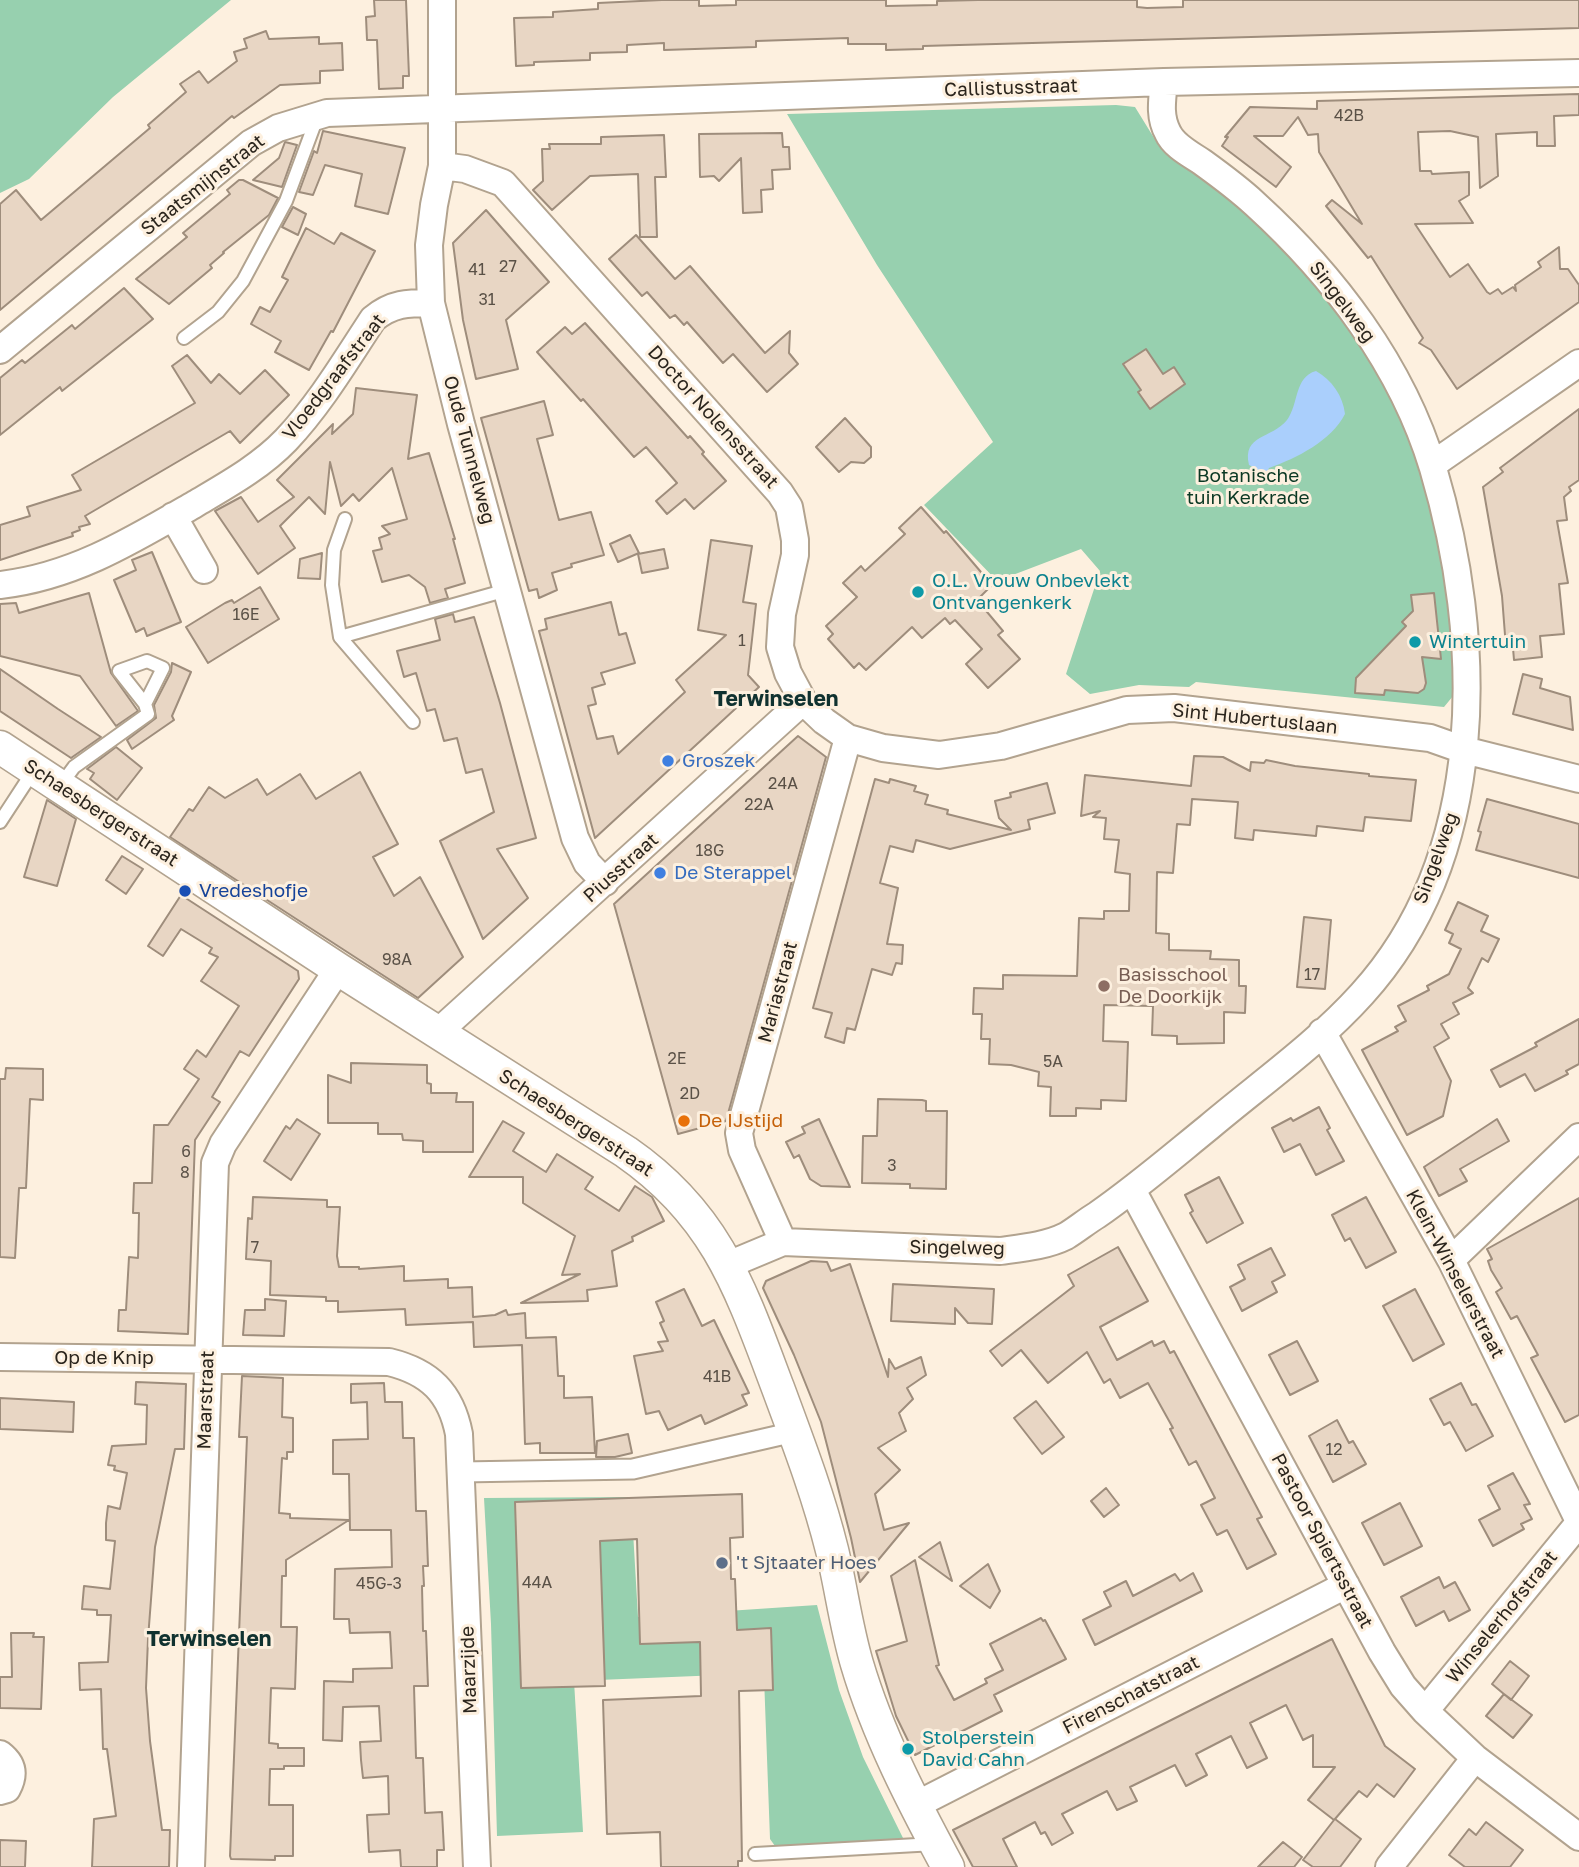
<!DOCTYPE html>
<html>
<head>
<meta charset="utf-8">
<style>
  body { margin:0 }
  canvas { display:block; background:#fdf0df }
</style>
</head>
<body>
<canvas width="1579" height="1867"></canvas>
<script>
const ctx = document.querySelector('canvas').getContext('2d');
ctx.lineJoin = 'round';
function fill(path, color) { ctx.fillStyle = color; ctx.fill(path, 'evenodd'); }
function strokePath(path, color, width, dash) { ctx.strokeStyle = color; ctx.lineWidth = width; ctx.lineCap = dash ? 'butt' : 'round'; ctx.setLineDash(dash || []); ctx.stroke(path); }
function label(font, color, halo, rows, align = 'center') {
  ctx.font = font + ' "Golos Text",sans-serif'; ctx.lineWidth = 6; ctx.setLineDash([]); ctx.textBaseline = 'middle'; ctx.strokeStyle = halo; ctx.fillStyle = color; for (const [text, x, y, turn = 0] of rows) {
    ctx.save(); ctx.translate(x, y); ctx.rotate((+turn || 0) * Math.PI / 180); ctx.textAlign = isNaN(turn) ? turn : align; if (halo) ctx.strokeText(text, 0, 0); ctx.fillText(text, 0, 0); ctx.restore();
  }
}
fill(new Path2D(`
  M0,0H231L113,97L29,179L0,193Z
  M1116,105L1135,107L1159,146L1193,168L1287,247L1378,367L1422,464L1449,570L1458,690L1444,707L1196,682L1189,687L1139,685L1090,694L1066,674L1100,571L1081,549L997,581L924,505L993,442L877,265L787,114Z
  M631,1497L638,1617L817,1605L839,1690L863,1757L903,1838L898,1840L775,1846L770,1839L764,1677L745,1674L574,1681L583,1832L497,1836L491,1624L484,1498Z`), '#97d0af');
fill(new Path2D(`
  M1316,371C1332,380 1343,396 1345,414C1331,441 1297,458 1269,468L1266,474L1249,465C1242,434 1272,439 1287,420C1299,404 1294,377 1316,371Z`), '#aacffc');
const building = new Path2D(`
  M374,0H406L409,76H403V88L379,89L377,40H367L366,17L375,16Z
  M662,0H699V6L736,5V0H886V6L937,5V1L978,0H1137V7L1147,8L1183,7V0H1579V28L923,46V49L886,50V44H848V38L756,41V47L664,50V43L627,45V52L590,53V60L534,62V65L516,66L514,18L553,17V12L598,9V3Z
  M266,31L269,39L319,37V44L342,43L343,70L320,71V83L280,85L234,118L232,116L0,310V204L16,190L41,220L150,128L148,125L186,92L180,84L199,71L208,83L237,61L234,52L247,48L244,39Z
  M1579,94V115L1554,116L1555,146H1537V132L1496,134L1498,176L1480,188L1478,137L1450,131L1418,132L1420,171H1431L1432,174L1469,172V195L1459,201L1473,223L1415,224L1450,277L1468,264L1487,292L1490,294L1498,289L1502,294L1513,287L1516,291L1515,285L1541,267L1538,262L1559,247L1560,269H1568L1579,285V302L1457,389L1431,350L1419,343L1423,338L1371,256L1368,258L1326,206L1332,200L1362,224L1319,152L1318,134L1308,135L1298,117L1283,136H1254L1291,167L1276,187L1222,146L1228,137H1225L1250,107L1317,109V101Z
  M323,131L405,148L388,214L355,206L362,174L325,165L313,195L299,192L314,151L317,153Z
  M782,133L783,147H789L790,169L772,170L773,189L761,190L762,212L743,213L741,158L719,181L714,176L700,177L699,134Z
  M664,135L666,177H655L657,237H640L638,174L590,176L552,210L533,190L543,181L542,149H550L549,144H601V137Z
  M285,142L297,145L282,187L253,180L279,158Z
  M239,180H243L278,198L269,215L223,252L224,253L210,265L212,268L169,304L136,279L187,237L183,233L230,194L227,190Z
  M293,207L306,214L298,235L282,227Z
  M486,210L549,282L506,320L518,369L476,379L463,320L453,243Z
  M306,228L334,244L341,233L375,251L333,332L331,331L309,370L275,352L281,341L251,324L260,307L270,312L288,280L282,277Z
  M636,235L675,279L690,266L765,353L790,331L789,353L798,364L767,392L733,354L723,363L687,322L684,325L675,315L670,318L647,292L642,296L609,259Z
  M124,288L153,319L62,391L60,387L0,435V378L22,360L25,363L72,325L75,329Z
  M585,323L688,438L690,436L704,452L702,454L726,481L694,509L685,499L667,514L656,501L677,483L646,447L634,457L583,399L581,401L537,352L565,327L572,334Z
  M1146,349L1163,374L1174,367L1185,384L1150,409L1138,392L1141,390L1123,364Z
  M187,355L211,383L219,374L240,394L265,370L289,395L240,443L230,431L85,516L90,524L79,527L80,530L72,533L73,536L0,560V525L30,516L27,507L81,490L72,475L195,403L172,366Z
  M356,388L417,395L408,459L429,453L455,539H453L465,583L445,589L448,598L430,603L425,587L409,575L382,582L373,551L382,549L379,538L390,534L382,526L407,519L392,468L359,501L353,494L341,506L330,462L325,514L309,497L280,526L295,548L258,574L215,511L241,497L258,522L294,497L277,480L333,424L332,434L353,414Z
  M544,401L553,435L537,439L559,520L591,512L604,555L571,564L572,567L552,573L557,590L539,598L537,589L529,591L481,418Z
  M1579,409V480L1569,487L1571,491L1564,497L1567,520L1557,521L1568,583L1559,584L1564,634L1540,636L1542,657L1514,660L1513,648H1506L1502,596L1483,487L1503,472L1500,468Z
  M845,418L871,447V457L864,463L851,462L839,472L816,447Z
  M921,507L944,533L946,531L992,585L977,600L1003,631L998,635L1020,659L988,688L966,664L982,649L955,620L950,624L945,618L922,638L912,627L866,670L859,663L854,668L828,639L833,634L826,626L857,597L843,583L861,566L865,571L905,534L899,528Z
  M630,535L639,553L618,562L610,544Z
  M711,540L752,546L743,602L756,604L748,675L759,687L595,838L539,631L547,629L545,619L611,602L619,635L626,633L635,663L601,673L605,684L592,688L596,704L588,706L597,739L613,736L618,754L685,692L676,680L726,635L698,630Z
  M664,549L668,568L642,573L638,554Z
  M152,552L181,622L147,636L144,628L136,632L114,580L136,570L132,560Z
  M322,553L320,579L298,578L300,559Z
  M260,587L279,619L208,663L186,627L225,603L232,600L234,603Z
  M89,593L111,673L138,711L116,726L80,676L0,656V604L16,603L19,613Z
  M1434,593L1441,659L1422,657L1426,683L1424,689L1418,693L1385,690L1384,695L1355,693L1356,678L1406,626L1402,622L1413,611L1411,595Z
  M453,614L455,622L474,617L500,703L536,838L497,849L528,898L483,939L440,841L494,812L482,769L466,773L457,738L444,741L435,709L427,711L416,673L404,677L397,651L440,640L435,619Z
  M172,663L191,672L172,716L174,720L132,749L127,740L156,718L154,705L171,672Z
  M0,669L58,709L101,737L71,758L0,711Z
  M1523,674L1542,679L1540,688L1570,697L1573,730L1513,714Z
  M798,736L826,757L726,1121L678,1134L614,904Z
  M116,747L142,768L117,800L90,779L94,773L87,769Z
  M1194,756L1223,757L1250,771L1251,762L1264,763L1266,760L1295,766L1369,774V776L1416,780L1411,821L1365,817L1363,831L1317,826L1316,836L1254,830L1253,840L1235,838L1238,802L1192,799L1190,825L1177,824L1173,873L1157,872L1156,933L1169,934V950L1211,951L1210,959L1239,960V986H1246L1245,1013L1224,1012V1043L1177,1044V1036L1152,1035L1153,1006L1104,1005L1103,1041L1128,1042L1126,1101L1101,1100V1109L1076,1108V1116H1050L1051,1087L1038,1086L1039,1072L1011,1065L989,1064L990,1039H981L982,1014H973L974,988L1003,989V975L1077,976L1079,918L1104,919V911H1129L1130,874L1115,872L1119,840L1104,839L1106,818L1093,817L1100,811L1081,816L1085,775L1191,786Z
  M360,772L398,844L373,857L394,896L420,877L463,957L418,998L170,837L189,809L193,811L209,787L225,798L257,779L267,795L300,774L316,799Z
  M875,779L889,783L890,779L916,786L914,791L928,795L925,804L948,810L947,814L1011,830L999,818L995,801L1011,797L1010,793L1047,783L1055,813L1028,820L1030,829L950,849L916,840L913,852L890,846L880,883L898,888L887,944L903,945L902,964L896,963L892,975L872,969L855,1030L847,1028L844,1043L825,1037L832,1013L813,1008Z
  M1487,799L1579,824V878L1476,850L1481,832L1478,831Z
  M47,800L76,819L57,886L24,877Z
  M122,856L143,869L126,894L106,880Z
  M181,895L298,971L299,979L249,1056L240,1051L212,1097L220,1102L195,1140L188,1334L118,1331L119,1310H126L129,1257L138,1258L139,1213H133L134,1183H152L154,1125H168L199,1079L184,1069L197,1050L206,1057L239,1006L201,981L218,957L209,953L212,948L181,929L163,956L148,946Z
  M1458,902L1488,916L1481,931L1499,939L1488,962L1482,958L1468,988L1473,993L1453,1003L1459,1014L1441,1024L1449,1038L1434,1047L1451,1081L1443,1116L1407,1135L1362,1050L1398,1031L1395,1027L1406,1021L1398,1006L1429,990L1427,986L1449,974L1461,949L1449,943L1453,934L1445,930Z
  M1304,917L1331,920L1325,989L1297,987Z
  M1579,1019V1064L1566,1071L1568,1074L1535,1091L1525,1074L1500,1087L1491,1070L1537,1046L1535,1043Z
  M351,1063L427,1065V1083L431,1084V1093H457L456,1102H473V1152H423V1141L403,1140L402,1134H378V1123H328V1075L351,1083Z
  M6,1068L43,1069V1100L30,1099L26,1188H19L15,1258L0,1257V1079H5Z
  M878,1099L922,1100L926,1101V1111H947L946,1189L910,1188V1184L862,1183L863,1136H877Z
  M1319,1107L1330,1128L1327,1130L1344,1161L1316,1175L1300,1144L1284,1152L1272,1128L1291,1118L1293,1121Z
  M297,1119L320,1134L291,1180L264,1161L286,1126L290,1129Z
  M819,1119L850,1187L821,1186L810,1179L799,1155L794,1158L786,1142L805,1133L802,1127Z
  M1497,1119L1509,1141L1460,1169L1467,1181L1439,1196L1424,1167Z
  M503,1121L524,1133L513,1151L546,1172L557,1154L593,1177L585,1189L619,1211L635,1186L652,1197L664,1221L632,1237L633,1241L612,1251L617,1286L587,1290L588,1301L521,1303L580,1274L562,1275L575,1236L523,1203V1177H469Z
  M1219,1177L1243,1223L1207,1243L1190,1213L1193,1211L1185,1195Z
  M253,1197L327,1200V1207H340L337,1256L339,1267H359V1269L404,1266V1281L448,1279V1288L472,1287L473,1317L495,1315L506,1310L508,1315L525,1313L526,1338L556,1337L558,1376H564V1398L592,1397L595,1453H540V1443L525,1444L522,1345L474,1347L473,1322L406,1325L405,1309L338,1312V1301H326V1297L270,1295L271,1261L246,1259L248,1218L252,1219Z
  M1366,1197L1396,1252L1366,1268L1350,1238L1345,1241L1332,1215Z
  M1579,1198V1415L1565,1422L1531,1358L1538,1355L1517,1316L1511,1319L1496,1292L1502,1288L1491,1270L1488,1261L1492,1259L1487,1249Z
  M1118,1247L1148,1301L1100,1327L1117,1360L1152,1341L1154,1346L1164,1341L1170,1353L1174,1351L1262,1517L1257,1519L1276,1554L1247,1569L1227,1530L1217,1535L1201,1505L1215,1498L1196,1461L1189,1465L1170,1429L1173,1428L1148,1383L1120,1398L1110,1379L1104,1383L1087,1352L1048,1383L1021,1350L1002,1366L990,1351L1074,1286L1068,1275Z
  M1271,1248L1285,1275L1272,1282L1277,1292L1242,1311L1230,1287L1245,1279L1238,1265Z
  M811,1261L827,1262L831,1271L850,1264L888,1377L889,1359L895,1369L921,1357L926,1375L907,1388L913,1399L899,1413L906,1431L878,1448L900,1470L875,1494L884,1530L909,1523L860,1582L851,1538L821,1422L794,1355L763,1288L766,1281Z
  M893,1284L994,1289L992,1324L968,1323L955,1308V1324L891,1321Z
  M684,1289L702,1326L714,1320L749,1393L742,1395L747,1405L705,1424L701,1415L668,1430L659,1411L646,1414L634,1356L663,1351L658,1342L668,1341L660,1323L664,1321L656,1302Z
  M1415,1289L1444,1344L1413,1361L1383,1306Z
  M265,1299L286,1301L284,1336L243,1335L245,1310H265Z
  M1297,1341L1318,1381L1290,1395L1269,1355Z
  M242,1376L283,1378L282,1417L293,1418V1452H287V1459L282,1458L279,1513L290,1514V1518L349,1520L286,1560V1576H282L281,1627H297L295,1689L271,1688L269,1743L278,1744V1748H304V1766H284V1769H270L269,1805H293V1856H275V1860L231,1859L230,1856L247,1437H239Z
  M136,1382L186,1384L184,1449H175L155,1547L148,1639L146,1688L150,1741L162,1830H170L169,1867H92L94,1819L116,1816L107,1749H103L101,1689L80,1690L79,1663L108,1662L111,1615H97V1610L82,1609L84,1586L110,1589L115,1541L106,1540V1523L108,1506L120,1509L127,1473L114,1470L115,1466L108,1465L112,1446L146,1444L147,1405L135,1404Z
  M384,1383L385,1402H402L403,1438H414L416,1511H426L428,1566H423L424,1586H422L423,1631H426L428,1686H414L416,1758H423L425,1813L442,1812L444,1850H437V1867H401L400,1850L369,1852L367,1815L389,1814L388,1776L363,1778L361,1760L360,1742L381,1741L379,1706L343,1707L342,1741L323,1740L324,1681L353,1682V1669L392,1668L390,1632L350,1633L349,1619H334L335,1569L392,1567L391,1530H350L349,1474H333V1440L368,1439L367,1402L351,1403V1384Z
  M1461,1383L1472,1405L1476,1404L1493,1436L1466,1451L1450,1422L1444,1425L1430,1399Z
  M0,1398L74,1402L73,1432L0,1429Z
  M1036,1401L1064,1437L1042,1454L1014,1418Z
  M1337,1420L1349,1443L1353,1441L1366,1464L1333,1482L1309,1436Z
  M628,1434L632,1453L615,1457H596L597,1441Z
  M1513,1473L1530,1504L1524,1505L1532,1519L1521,1524L1524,1529L1493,1546L1479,1520L1500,1509L1488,1486Z
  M1106,1488L1119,1505L1104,1517L1091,1501Z
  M742,1494L743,1537L730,1538L731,1579H735L737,1630L771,1628L773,1690L739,1691L742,1861H738V1867H661L660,1832L607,1834L603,1700L701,1696L700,1642L640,1644L637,1539L600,1541L605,1686L521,1688L515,1502Z
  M1400,1503L1422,1546L1384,1565L1362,1523Z
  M940,1542L952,1581L919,1557Z
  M915,1560L939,1665L936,1666L954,1700L987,1683L985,1679L1003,1670L990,1644L1041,1618L1043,1621L1045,1620L1066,1659L994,1695L1002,1711L915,1755L896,1716L876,1651L907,1641L891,1576Z
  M988,1564L1000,1591L990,1608L960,1586Z
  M1193,1573L1202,1591L1095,1645L1083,1620L1111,1606L1104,1592L1126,1581L1133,1596L1175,1574L1180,1581Z
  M1439,1577L1444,1588L1455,1582L1470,1610L1449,1621L1444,1611L1416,1626L1401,1597Z
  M11,1633H34L33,1637H44L41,1709L0,1708V1677H12Z
  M1332,1639L1385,1746L1415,1769L1394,1797L1377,1784L1367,1797L1359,1791L1335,1819L1361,1839L1340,1867H1313L1303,1860L1334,1820L1308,1800L1335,1767H1313V1735L1303,1740L1286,1705L1250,1723L1267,1758L1247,1768L1231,1736L1196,1754L1207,1775L1186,1786L1175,1765L1130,1787L1137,1801L1117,1810L1107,1791L1062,1814L1073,1833L1052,1845L1045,1832L1041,1834L1035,1822L1003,1839L1017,1867H973L953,1830Z
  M1510,1661L1529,1676L1511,1700L1492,1684Z
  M1504,1694L1532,1715L1513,1738L1486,1716Z
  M1486,1822L1523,1850L1510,1867H1465L1449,1855L1469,1829L1476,1835Z
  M0,1840L26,1841L25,1867H0Z
  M1283,1842L1302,1857L1294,1867H1258Z`);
fill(building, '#e8d6c4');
strokePath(building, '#9e8d7c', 2);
const service = new Path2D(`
  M184,338L218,312L243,281L286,201L318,115
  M345,519L334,550L332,585L340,637L413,722
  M340,637L507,590
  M60,786L74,767L148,714L145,704L119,671L147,661L163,668L145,704
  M0,822L34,770
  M755,1854L935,1844`);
const pedestrian = new Path2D(`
  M462,1472L633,1469L794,1432`);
const minor = new Path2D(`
  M442,0V166L434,205L429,245L431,303L461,424L575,838L587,863L605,882
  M442,166L465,169L503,183L780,493L789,507L795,540V555L782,614L780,647L788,673L803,701L824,721L848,738L883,748L939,755L1001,746L1127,710L1174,708L1430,738L1464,750L1579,779
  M0,350L251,143L278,128L327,113L1164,82L1579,73
  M1432,465L1579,363
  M173,516L204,570
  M0,585C73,577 133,540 195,504C227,485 260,467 286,440C320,404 346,360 373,319C392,303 408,303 431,303
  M1322,1032L1451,1260L1579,1521
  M437,1033L803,701
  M1132,1190L1382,1652L1403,1686L1425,1711L1475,1758L1579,1837
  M783,1242L742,1150L739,1133L848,738
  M1451,1260L1579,1137
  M728,1265L783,1242L1000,1251C1022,1248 1046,1246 1066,1236C1076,1230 1087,1221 1097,1215C1136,1188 1172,1157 1209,1127C1260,1084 1317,1044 1362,994C1489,854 1484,639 1433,468C1402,365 1333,275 1255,204C1239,189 1220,175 1202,162C1190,154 1174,146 1168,133C1159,117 1162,100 1164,82
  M0,1357L389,1362C430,1372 451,1393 459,1434L477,1867
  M1425,1711L1579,1523
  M0,1754C13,1764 15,1774 7,1789L0,1791
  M916,1805L1346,1585
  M191,1867L215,1163L223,1144L338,969
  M1389,1867L1475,1758`);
const tertiary = new Path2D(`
  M0,747L338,969L626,1152C717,1215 741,1290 778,1388C798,1442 818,1494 832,1550C841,1587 846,1627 857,1664C878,1735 913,1802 948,1867`);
strokePath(service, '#b2a38f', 16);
strokePath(pedestrian, '#b2a38f', 23);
strokePath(minor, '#b2a38f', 30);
strokePath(tertiary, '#b2a38f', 35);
strokePath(service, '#fff', 12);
strokePath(pedestrian, '#fff', 19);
strokePath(minor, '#fff', 26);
strokePath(tertiary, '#fff', 32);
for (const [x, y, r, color] of [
  [918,592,7,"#0f9aa8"],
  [1415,642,7,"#0f9aa8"],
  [668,761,7,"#3f7fe0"],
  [660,873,7,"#3f7fe0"],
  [185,891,7,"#1a4fb4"],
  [1104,986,7,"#8d6e63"],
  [684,1121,7,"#e8710a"],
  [722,1563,7,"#5c6f8a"],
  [908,1749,7,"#0f9aa8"]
]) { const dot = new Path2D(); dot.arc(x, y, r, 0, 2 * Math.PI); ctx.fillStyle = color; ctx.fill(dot); strokePath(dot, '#fdf0df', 2.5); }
label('16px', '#5a5147', null, [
  ["42B",1349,116],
  ["27",508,267],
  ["41",477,270],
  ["31",487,300],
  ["16E",246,615],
  ["1",742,641],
  ["24A",783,784],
  ["22A",759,805],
  ["18G",710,851],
  ["98A",397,960],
  ["17",1312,975],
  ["2E",677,1059],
  ["5A",1053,1062],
  ["2D",690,1094],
  ["6",186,1152],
  ["3",892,1166],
  ["8",185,1173],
  ["7",255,1248],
  ["41B",717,1377],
  ["12",1334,1450],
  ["44A",537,1583],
  ["45G-3",379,1584]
]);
label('19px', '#2b251d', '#fdf0df', [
  ["Callistusstraat",1011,88,-2],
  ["Staatsmijnstraat",203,185,-38],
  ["Singelweg",1342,302,53],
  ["Vloedgraafstraat",334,377,-52],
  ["Doctor Nolensstraat",713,417,48],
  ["Oude Tunnelweg",469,450,75],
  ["Sint Hubertuslaan",1255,719,6],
  ["Schaesbergerstraat",101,813,33],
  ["Singelweg",1436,858,-70],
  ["Piusstraat",621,868,-42],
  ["Mariastraat",778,992,-75],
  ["Schaesbergerstraat",576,1123,33],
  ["Singelweg",957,1248,1],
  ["Klein-Winselerstraat",1455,1274,62],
  ["Op de Knip",104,1358],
  ["Maarstraat",206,1400,-88],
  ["Pastoor Spiertsstraat",1322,1541,62],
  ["Winselerhofstraat",1502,1617,-51],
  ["Maarzijde",469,1670,-92],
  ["Firenschatstraat",1131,1695,-27]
]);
label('19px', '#0a3823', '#fdf0df', [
  ["Botanische",1248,476],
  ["tuin Kerkrade",1248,498]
]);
label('19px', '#0d838f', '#fdf0df', [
  ["O.L. Vrouw Onbevlekt",932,581],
  ["Ontvangenkerk",932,603],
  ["Wintertuin",1429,642],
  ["Stolperstein",922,1738],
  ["David Cahn",922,1760]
], 'left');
label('19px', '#366cbe', '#fdf0df', [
  ["Groszek",682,761],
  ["De Sterappel",674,873]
], 'left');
label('19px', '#164399', '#fdf0df', [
  ["Vredeshofje",199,891]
], 'left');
label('19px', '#785e54', '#fdf0df', [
  ["Basisschool",1118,975],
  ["De Doorkijk",1118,997]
], 'left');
label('19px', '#c56008', '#fdf0df', [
  ["De IJstijd",698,1121]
], 'left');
label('19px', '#4e5e75', '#fdf0df', [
  ["'t Sjtaater Hoes",736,1563]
], 'left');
label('bold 21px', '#103230', '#fdf0df', [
  ["Terwinselen",776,699],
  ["Terwinselen",209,1639]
]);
</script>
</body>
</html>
